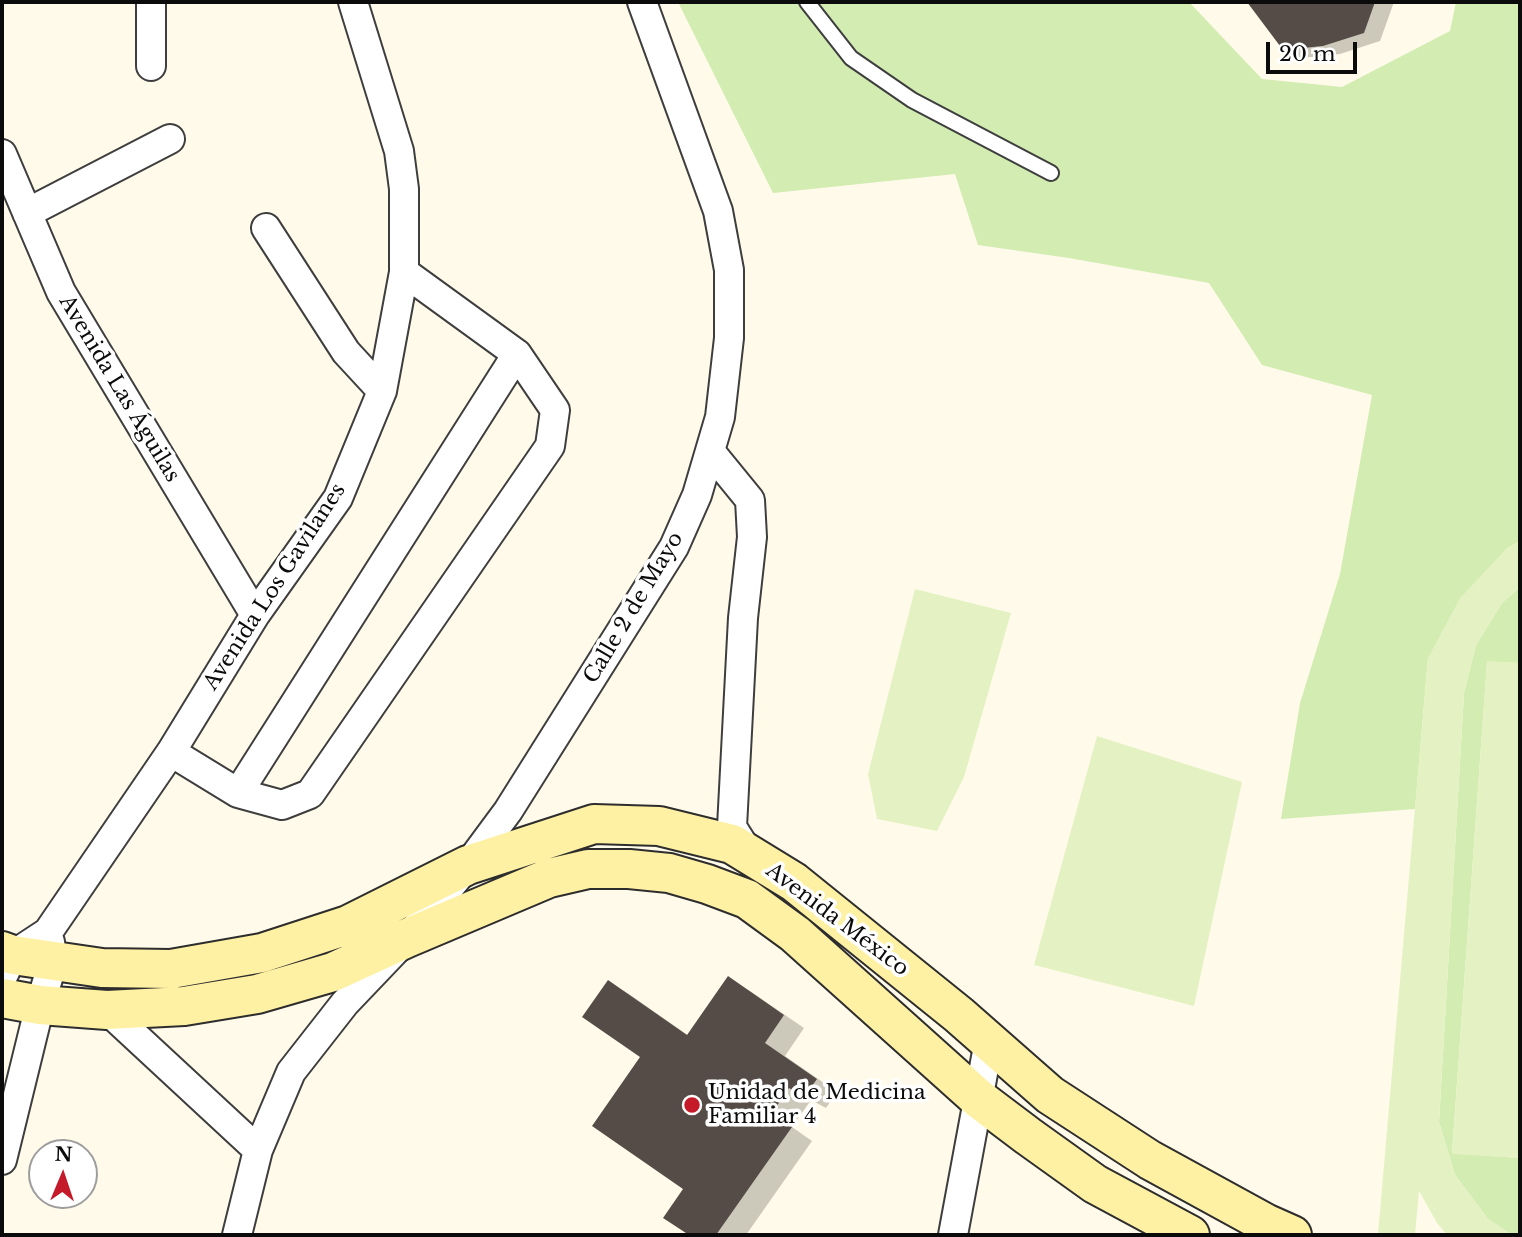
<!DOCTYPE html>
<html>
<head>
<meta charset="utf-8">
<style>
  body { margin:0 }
  #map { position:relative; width:1522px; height:1237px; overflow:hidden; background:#fffae9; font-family:"Libre Baskerville",serif }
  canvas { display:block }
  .frame { position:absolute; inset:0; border:4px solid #0b0b0b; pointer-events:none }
  .north { position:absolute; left:28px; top:1139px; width:70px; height:70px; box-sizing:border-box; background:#fff; border:2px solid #9d9d9d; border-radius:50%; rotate:2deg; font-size:19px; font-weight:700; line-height:28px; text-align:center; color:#0b0b0b }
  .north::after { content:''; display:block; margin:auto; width:24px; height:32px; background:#c51a29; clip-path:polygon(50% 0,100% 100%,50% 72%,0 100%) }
  .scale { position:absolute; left:1266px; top:42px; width:91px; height:32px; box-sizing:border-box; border:4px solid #0b0b0b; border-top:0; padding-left:9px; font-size:21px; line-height:24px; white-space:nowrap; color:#0b0b0b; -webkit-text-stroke:5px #fff; paint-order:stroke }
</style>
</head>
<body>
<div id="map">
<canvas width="1522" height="1237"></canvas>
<div class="frame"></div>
<div class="north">N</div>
<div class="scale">20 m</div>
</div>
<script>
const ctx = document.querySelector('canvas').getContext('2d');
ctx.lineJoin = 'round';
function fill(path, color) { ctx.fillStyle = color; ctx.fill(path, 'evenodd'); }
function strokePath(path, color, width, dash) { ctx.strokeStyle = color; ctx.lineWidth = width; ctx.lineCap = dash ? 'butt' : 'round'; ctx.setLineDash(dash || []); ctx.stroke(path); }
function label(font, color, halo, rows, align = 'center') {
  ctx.font = font + ' "Libre Baskerville",serif'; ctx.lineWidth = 7; ctx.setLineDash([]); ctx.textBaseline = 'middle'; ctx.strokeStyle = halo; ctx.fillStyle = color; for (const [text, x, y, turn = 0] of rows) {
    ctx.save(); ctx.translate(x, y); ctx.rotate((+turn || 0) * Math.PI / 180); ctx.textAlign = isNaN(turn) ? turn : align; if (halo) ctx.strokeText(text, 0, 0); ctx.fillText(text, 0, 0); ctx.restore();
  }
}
fill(new Path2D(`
  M678,2H1189L1262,79L1342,87L1450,31L1456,2H1520V541L1506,549L1428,658L1415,809L1281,819L1300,703L1340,574L1372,395L1262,365L1209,283L1069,258L978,245L955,174L773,193Z
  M1520,587V663L1487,662L1452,1153L1520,1158V1235H1512L1488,1219L1455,1175L1439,1122L1464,693L1476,645L1502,603Z`), '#d2ecb1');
fill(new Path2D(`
  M1520,541V587L1502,603L1476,645L1464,693L1439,1122L1455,1175L1488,1219L1512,1235H1447L1437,1223L1419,1191L1415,1235L1378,1234L1428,658L1460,598L1506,549Z
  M915,589L1011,613L964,777L937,831L877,819L868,774Z
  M1487,661L1520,663V1158L1452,1154Z
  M1097,736L1242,782L1194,1006L1034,965Z`), '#e4f2c3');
fill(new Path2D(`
  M1250,2H1394L1380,41L1340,54L1301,58L1284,48Z
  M728,979L750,991L804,1028L785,1056L837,1092L826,1108L811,1100L792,1127L812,1141L746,1235H692L665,1217L685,1189L643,1056L608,982L629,994L689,1036Z`), '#0003');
fill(new Path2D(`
  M1247,2H1375L1364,33L1323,46L1283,50Z
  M728,976L784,1015L765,1043L817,1079L804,1097L789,1088L772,1113L792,1127L716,1235H689L663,1218L683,1189L592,1126L640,1057L582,1017L608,980L687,1035Z`), '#554c47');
const lane = new Path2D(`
  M807,2L851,58L912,100L1051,173`);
const street = new Path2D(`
  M151,2V66
  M2,154L61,292L255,615
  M27,213L170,139
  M266,228L346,352L382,391
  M710,451L750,500L752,537L743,618L732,827L749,854
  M171,752L238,793L517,354L404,272
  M238,793L282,805L310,794L550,446L555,410L517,354
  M2,978L13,955L48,932L171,752L255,615L338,498L382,391L404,272V189L399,151L353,2
  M107,1010L258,1150
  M2,1160L40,1005L53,962L50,942
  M237,1235L258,1150L291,1072L345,1003L407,938L468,865L508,811L674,547L697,495L720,417L729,338V270L718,211L642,2
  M953,1235L989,1041`);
const secondary = new Path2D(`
  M2,951L13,955L102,968L171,969L262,953L348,925L468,865L594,824L659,826L732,844L794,882L959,1015L1050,1095L1150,1160L1265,1223L1292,1235
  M2,998L40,1005L107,1010L184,1006L257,994L333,972L407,938L549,878L588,869H629L669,873L707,884L747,899L795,934L979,1099L1028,1136L1095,1184L1190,1235`);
strokePath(lane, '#3e3e3e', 18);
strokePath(street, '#3e3e3e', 32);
strokePath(secondary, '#2d2d2d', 42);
strokePath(lane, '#fff', 14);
strokePath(street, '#fff', 28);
strokePath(secondary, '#fff1a4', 38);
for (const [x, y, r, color] of [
  [692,1105,9,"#c51a29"]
]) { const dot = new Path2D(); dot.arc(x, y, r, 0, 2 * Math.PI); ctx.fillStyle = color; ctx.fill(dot); strokePath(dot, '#fff', 2.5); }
label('21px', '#0b0b0b', '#fff', [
  ["Avenida Las Águilas",119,389,59],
  ["Avenida Los Gavilanes",275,587,-57],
  ["Calle 2 de Mayo",634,608,-59],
  ["Avenida México",837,920,37]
]);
label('21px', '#0b0b0b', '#fff', [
  ["Unidad de Medicina",708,1093],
  ["Familiar 4",708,1117]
], 'left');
</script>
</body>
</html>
